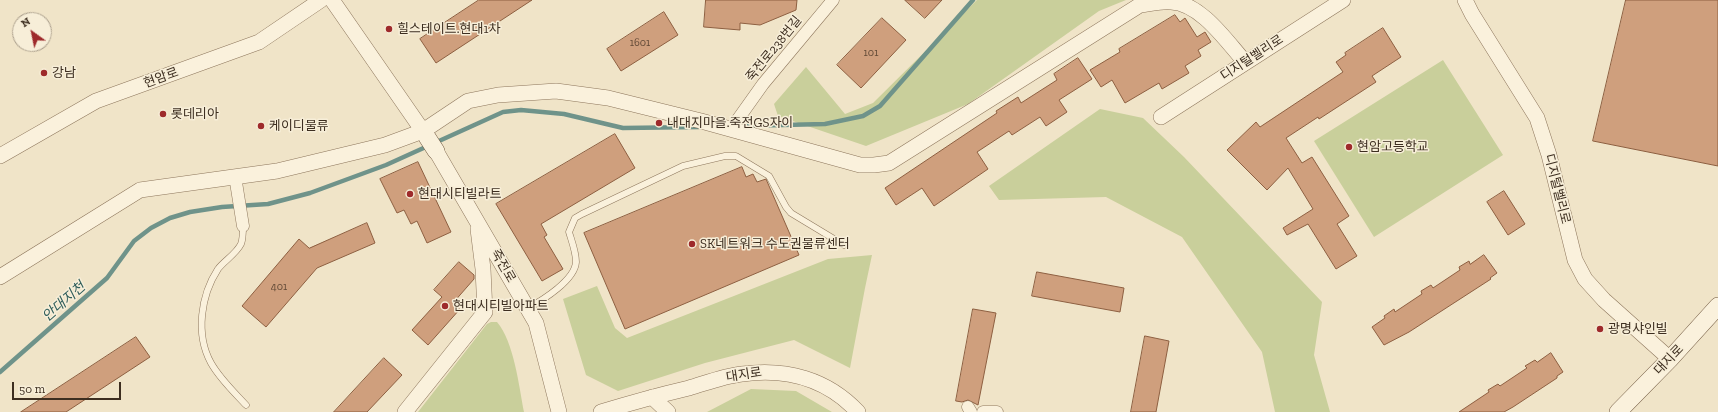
<!DOCTYPE html>
<html>
<head>
<meta charset="utf-8">
<style>
  body { margin:0 }
  #map { position:relative; width:1718px; height:412px; overflow:hidden; background:#f0e4c8; font-family:"Zilla Slab",serif }
  canvas { display:block }
  .north { position:absolute; left:12px; top:12px; width:40px; height:40px; box-sizing:border-box; background:#f7eed8; border:1px solid #ada18e; border-radius:50%; rotate:327deg; font-size:11px; font-weight:700; line-height:16px; text-align:center; color:#3d2e20 }
  .north::after { content:''; display:block; margin:auto; width:14px; height:18px; background:#9e2a2b; clip-path:polygon(50% 0,100% 100%,50% 72%,0 100%) }
  .scale { position:absolute; left:12px; top:382px; width:109px; height:18px; box-sizing:border-box; border:2px solid #3d2e20; border-top:0; padding-left:5px; font-size:12px; line-height:14px; white-space:nowrap; color:#3d2e20; -webkit-text-stroke:3px #f7eed8; paint-order:stroke }
</style>
</head>
<body>
<div id="map">
<canvas width="1718" height="412"></canvas>
<div class="north">N</div>
<div class="scale">50 m</div>
</div>
<script>
const ctx = document.querySelector('canvas').getContext('2d');
ctx.lineJoin = 'round';
function fill(path, color) { ctx.fillStyle = color; ctx.fill(path, 'evenodd'); }
function strokePath(path, color, width, dash) { ctx.strokeStyle = color; ctx.lineWidth = width; ctx.lineCap = dash ? 'butt' : 'round'; ctx.setLineDash(dash || []); ctx.stroke(path); }
function label(font, color, halo, rows, align = 'center') {
  ctx.font = font + ' "Zilla Slab","Noto Sans KR",serif'; ctx.lineWidth = 3; ctx.setLineDash([]); ctx.textBaseline = 'middle'; ctx.strokeStyle = halo; ctx.fillStyle = color; for (const [text, x, y, turn = 0] of rows) {
    ctx.save(); ctx.translate(x, y); ctx.rotate((+turn || 0) * Math.PI / 180); ctx.textAlign = isNaN(turn) ? turn : align; if (halo) ctx.strokeText(text, 0, 0); ctx.fillText(text, 0, 0); ctx.restore();
  }
}
fill(new Path2D(`
  M977,0H1126L1099,11L968,104L866,146L778,116L774,104L806,67L845,114L873,103Z
  M1443,60L1503,155L1374,237L1314,141Z
  M1100,109L1143,118L1184,157L1322,302L1314,355L1330,412H1275L1262,352L1182,237L1106,197L999,200L989,186Z
  M872,255L865,288L850,368L794,340L705,363L618,391L586,375L563,299L597,286L615,328L627,338L828,259Z
  M491,322H497C514,342 519,386 524,412H418L487,324Z
  M751,389L796,391L832,412H707Z`), '#c9cf9b');
strokePath(new Path2D(`
  M741,126L825,124L863,116L880,106L973,0
  M0,372L107,278L134,241L151,228L170,218L190,212L222,207L268,204L310,193L386,165L503,112L521,110L564,114L623,128L700,127`), '#6f938a', 4.5);
const building = new Path2D(`
  M479,0H532L436,63L420,39Z
  M706,0H797L796,10L760,25L740,23V30L704,27Z
  M905,0H942L925,18Z
  M1626,0H1718V166L1593,141Z
  M664,12L678,35L621,71L607,49Z
  M1175,15L1180,22L1185,18L1197,37L1205,32L1211,42L1198,50L1201,56L1185,66L1189,73L1162,89L1159,83L1125,103L1112,80L1101,87L1090,70L1120,52L1119,49Z
  M882,18L906,40L861,88L837,65Z
  M1383,28L1401,57L1372,76L1376,82L1319,119L1318,117L1286,138L1302,163L1312,157L1349,216L1337,224L1357,256L1336,269L1308,224L1287,235L1283,228L1313,209L1288,168L1267,190L1227,150L1256,122L1260,127L1343,72L1336,62L1346,55L1345,53Z
  M1078,58L1092,79L1059,100L1067,112L1046,126L1040,117L1012,135L1009,131L977,152L988,169L934,206L922,188L896,205L885,188L997,113L996,111L1018,97L1021,103L1057,80L1054,74Z
  M615,134L635,168L541,224L547,235L544,237L563,269L542,281L496,204Z
  M418,162L451,232L427,243L417,221L411,224L404,210L397,213L380,179Z
  M742,167L746,177L753,174L757,182L766,179L799,255L625,329L584,233Z
  M1504,191L1525,224L1508,235L1487,202Z
  M367,223L375,243L317,268L266,327L242,306L299,239L309,248Z
  M1484,255L1497,273L1490,278L1491,279L1409,332L1384,345L1372,327L1385,318L1384,316L1394,309L1395,312L1422,294L1421,291L1431,285L1433,288L1460,270L1459,267L1469,261L1470,264Z
  M459,262L474,275V279L453,303L460,309L428,345L412,330L442,297L434,290Z
  M1037,272L1124,288L1120,312L1032,296Z
  M973,309L996,313L978,405L968,400L962,402L956,401Z
  M1145,336L1169,341L1156,412H1131Z
  M136,337L150,357L66,412H21Z
  M1551,353L1563,372L1557,376V378L1513,407L1504,412H1459L1489,392L1488,390L1498,384L1500,386L1527,368L1525,366L1535,360L1537,362Z
  M384,358L402,375L367,412H334Z`);
fill(building, '#cf9f7d');
strokePath(building, '#8d5f41', 1);
const service = new Path2D(`
  M243,226C243,232 243,239 241,244C236,254 224,261 218,269C201,295 195,334 211,363C220,379 234,392 246,405
  M528,308C543,300 575,280 576,262C576,252 572,242 569,232L575,218L582,214L683,166L725,156H736L769,176L786,207L791,213L844,245`);
const minor = new Path2D(`
  M731,129L763,84L833,0
  M235,176L243,226
  M968,407L971,412
  M983,412H997`);
const tertiary = new Path2D(`
  M332,0L427,137
  M1465,0L1472,14L1537,118L1549,155L1575,260L1585,279L1604,300L1670,359
  M1161,117L1343,0
  M436,151L536,323L559,412
  M0,156L96,101L259,42L321,0
  M0,277L140,190L277,171L385,145L423,131L468,101L498,95L556,91L608,98L701,121L860,165H874L889,163L1140,5C1150,4 1161,1 1171,2C1201,3 1227,42 1245,62
  M652,397L668,412
  M405,412L485,312L483,269L478,229
  M601,412C630,403 659,395 689,388C706,383 724,376 742,374C786,368 827,379 858,412`);
const secondary = new Path2D(`
  M427,137L436,151
  M1618,412L1670,359L1718,306`);
strokePath(service, '#8d765c', 7);
strokePath(minor, '#8d765c', 13);
strokePath(tertiary, '#8d765c', 16);
strokePath(secondary, '#6f573f', 18);
strokePath(service, '#faf1dc', 6);
strokePath(minor, '#faf1dc', 12);
strokePath(tertiary, '#faf1dc', 15);
strokePath(secondary, '#faf1dc', 17);
for (const [x, y, r, color] of [
  [389,29,4,"#9e2a2b"],
  [44,73,4,"#9e2a2b"],
  [163,114,4,"#9e2a2b"],
  [659,123,4,"#9e2a2b"],
  [261,126,4,"#9e2a2b"],
  [1349,147,4,"#9e2a2b"],
  [410,194,4,"#9e2a2b"],
  [692,244,4,"#9e2a2b"],
  [445,306,4,"#9e2a2b"],
  [1600,329,4,"#9e2a2b"]
]) { const dot = new Path2D(); dot.arc(x, y, r, 0, 2 * Math.PI); ctx.fillStyle = color; ctx.fill(dot); strokePath(dot, '#f7eed8', 1.5); }
label('11px', '#624a37', null, [
  ["1601",640,43],
  ["101",871,53],
  ["401",279,287]
]);
label('13px', '#3d2e20', '#f7eed8', [
  ["힐스테이트.현대1차",397,29],
  ["강남",52,73],
  ["롯데리아",171,114],
  ["내대지마을.죽전GS자이",667,123],
  ["케이디물류",269,126],
  ["현암고등학교",1357,147],
  ["현대시티빌라트",418,194],
  ["SK네트워크 수도권물류센터",700,244],
  ["현대시티빌아파트",453,306],
  ["광명샤인빌",1608,329]
], 'left');
label('13px', '#3d2e20', '#f7eed8', [
  ["죽전로238번길",774,49,-51],
  ["디지털벨리로",1252,58,-33],
  ["현암로",161,78,-20],
  ["디지털벨리로",1557,189,76],
  ["죽전로",503,266,60],
  ["대지로",1669,360,-46],
  ["대지로",744,375,-9]
]);
label('italic 14px', '#2f5d5a', '#f7eed8', [
  ["안대지천",64,302,-41]
]);
</script>
</body>
</html>
